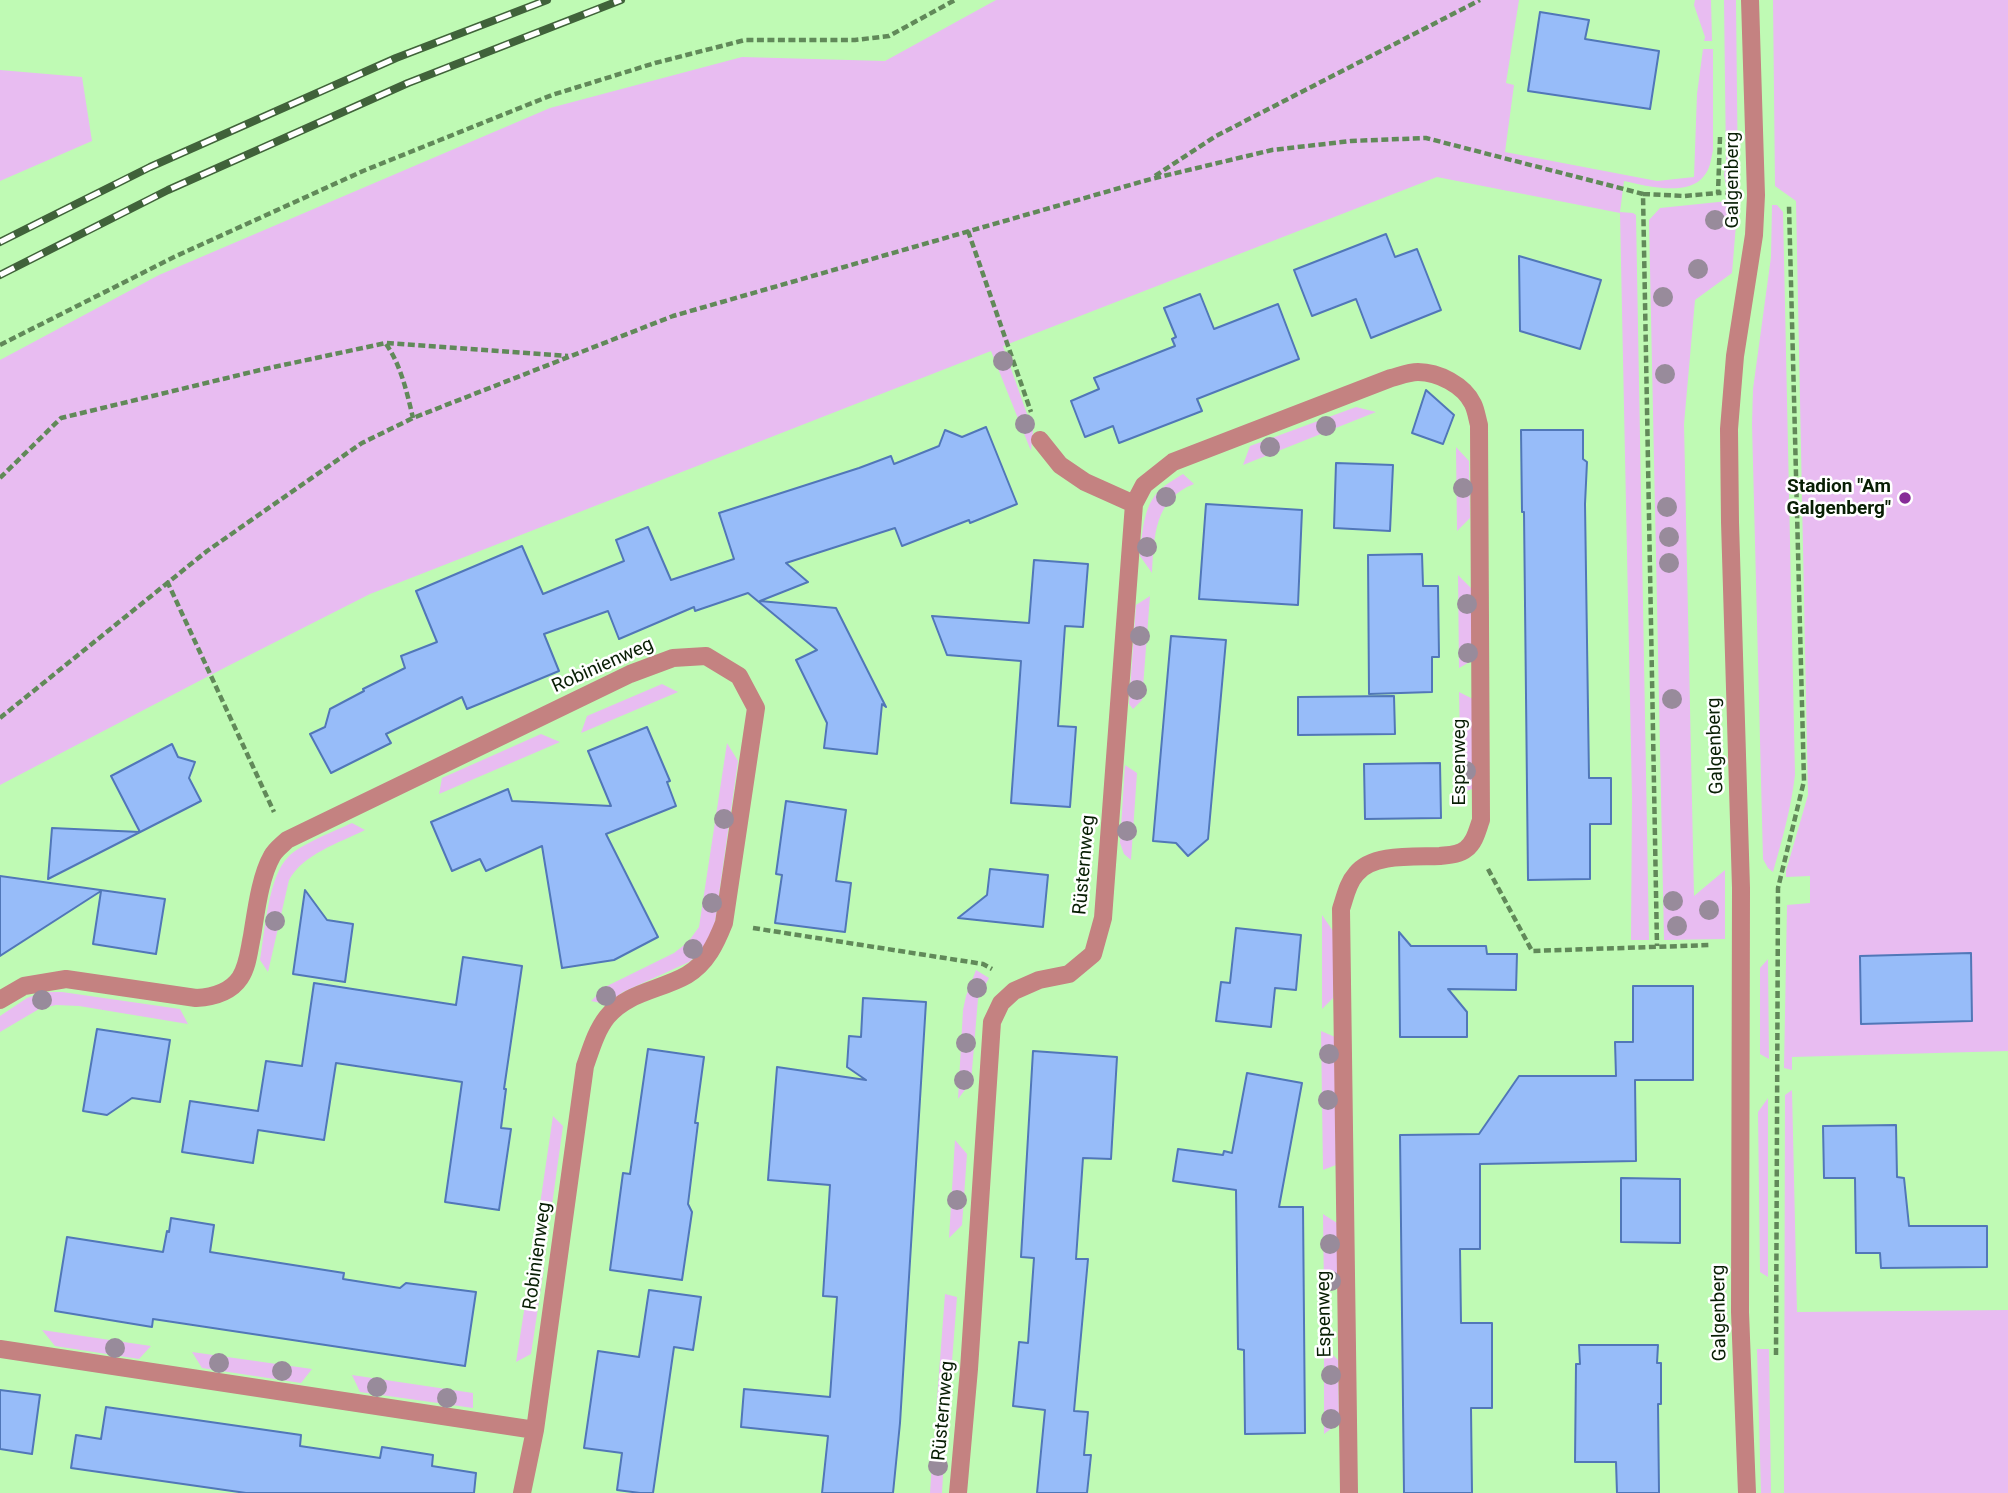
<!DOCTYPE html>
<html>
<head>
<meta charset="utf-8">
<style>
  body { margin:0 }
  canvas { display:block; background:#bffab4 }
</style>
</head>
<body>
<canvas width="2008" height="1493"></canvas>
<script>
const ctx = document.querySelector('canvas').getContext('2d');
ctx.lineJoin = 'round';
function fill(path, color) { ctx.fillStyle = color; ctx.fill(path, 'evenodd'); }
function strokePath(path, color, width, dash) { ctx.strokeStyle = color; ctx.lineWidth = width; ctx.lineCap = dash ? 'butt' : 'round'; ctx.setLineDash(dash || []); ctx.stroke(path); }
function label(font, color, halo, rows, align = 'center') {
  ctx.font = font + ' Roboto,sans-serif'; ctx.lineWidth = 5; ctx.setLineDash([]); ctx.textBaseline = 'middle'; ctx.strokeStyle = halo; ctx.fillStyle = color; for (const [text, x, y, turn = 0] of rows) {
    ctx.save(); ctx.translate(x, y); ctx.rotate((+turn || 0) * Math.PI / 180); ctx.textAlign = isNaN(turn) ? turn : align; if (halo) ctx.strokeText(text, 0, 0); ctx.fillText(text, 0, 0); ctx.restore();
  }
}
fill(new Path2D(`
  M996,0H1519L1506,83L1514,85L1505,152L1657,181L1694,177L1697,94L1703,49H1713V150C1711,160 1710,169 1704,176C1688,197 1646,186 1624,181L1620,212L1633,213L1636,215L1649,940H1631L1632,797L1620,213L1437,177L1003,346L1033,431L1031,451L991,351L370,594L226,667L0,785V360L159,275L550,108L742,57L885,61Z
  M1695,0H1711L1712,41H1704L1705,37L1694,5Z
  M1724,0H1736L1738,187L1732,188L1726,185L1724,175L1726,163Z
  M1773,0H2008V1051L1792,1057V1070L1784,1068L1787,905L1810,903V876L1786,877V871L1808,795L1796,201L1775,186Z
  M0,70L82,77L92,141L0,181Z
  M1738,200L1732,273L1695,300L1684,424L1694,896L1725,870V939L1664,940L1649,220L1660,208Z
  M1772,205H1777L1783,212L1795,775C1791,809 1782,840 1773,872L1768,868L1763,859L1752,424L1753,389L1771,257Z
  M1356,407L1376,412L1243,465L1250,446Z
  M1456,447L1469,461L1470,518L1457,531Z
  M1183,474L1194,484C1154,499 1154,537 1152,573L1140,556C1142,535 1143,506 1159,491C1166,484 1175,479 1183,474Z
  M1458,575L1472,589L1473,660L1459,668Z
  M1150,596L1142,700L1133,709L1129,704L1136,605Z
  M662,684L678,692L581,733L587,716Z
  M1459,692L1473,699L1472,789L1461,793Z
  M541,734L560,742L439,794L442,778Z
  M727,743L738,761L715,922L710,936L702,950L689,962L623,992L606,1004L591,1001L605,987L674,953L688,942L699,927Z
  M1125,765L1137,773L1131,860L1124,854L1120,843Z
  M352,823L365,830C339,843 303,854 289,880L268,972L260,960C265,931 268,876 289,856C301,844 335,831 352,823Z
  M1322,915L1333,931V998L1322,1009Z
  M1768,959L1769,1059L1760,1054V968Z
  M976,970L989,978L978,999L971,1082L958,1099L963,1010L966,996Z
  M44,992H62L180,1009L188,1024L79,1006L56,1005L39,1009L0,1032V1016L27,998Z
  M1321,1031L1335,1037L1336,1165L1323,1170Z
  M1792,1090L1797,1312L2008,1310V1493H1784L1785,1095Z
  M1768,1098V1277L1760,1272L1758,1112Z
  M553,1116L563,1126L552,1205L538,1218Z
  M955,1140L967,1154L962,1225L949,1238Z
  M1323,1214L1337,1223L1338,1287L1324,1294Z
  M533,1254L544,1268L531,1354L516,1362Z
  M945,1294L957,1297L949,1400L936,1412Z
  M42,1330L151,1346L139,1359L55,1346Z
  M1324,1346L1338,1360L1339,1423L1324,1434Z
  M1757,1349H1769L1771,1493H1761Z
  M192,1352L312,1369L301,1383L202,1368Z
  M352,1375L473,1393V1408L360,1392Z
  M933,1447L944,1458L942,1493H930Z`), '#e8bcf1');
const building = new Path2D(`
  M1540,12L1589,20L1585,39L1659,51L1650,109L1528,91Z
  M1386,234L1395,257L1417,249L1441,310L1371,338L1356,299L1312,316L1294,270Z
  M1519,256L1601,280L1580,349L1520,331Z
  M1200,294L1214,329L1278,304L1299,359L1197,399L1202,411L1119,443L1113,426L1085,437L1071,401L1099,389L1094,378L1175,346L1172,339L1176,337L1164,308Z
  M1426,390L1454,415L1443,444L1412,433Z
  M986,427L1017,504L970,523L969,520L902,546L895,528L786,563L808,582L760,601L836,608L886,707L882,704L877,754L824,748L827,723L796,660L817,650L748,593L695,611L694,607L619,639L608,611L544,634L559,671L467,709L462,697L386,734L391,743L331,773L310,734L325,727L330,709L364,691L363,689L405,668L401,656L437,642L416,591L522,546L543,594L624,561L616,540L648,527L671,580L734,559L719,513L859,468L891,456L894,464L939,446L945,430L962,437Z
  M1521,430H1583V459L1587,462L1585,504L1589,778H1611V824H1590V879L1528,880L1524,512H1522Z
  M1336,463L1393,465L1390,531L1334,528Z
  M1206,504L1302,510L1298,605L1199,599Z
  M1422,554L1423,586H1438L1439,657H1432V692L1369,694L1368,555Z
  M1034,560L1088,564L1083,627L1065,626L1058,726L1076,727L1070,807L1011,803L1021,661L947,655L932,616L1029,623Z
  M1171,636L1226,640L1208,839L1188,856L1176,843L1153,841Z
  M1394,696L1395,734L1298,735V697Z
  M647,727L670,781L667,782L676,806L606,834L658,937L614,960L562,968L542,846L486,871L480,859L452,871L431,822L508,789L512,801L611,806L588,751Z
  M172,744L178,757L195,762L189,778L201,801L48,879L52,828L140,832L111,776Z
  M1440,763L1441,818L1365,819L1364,764Z
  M786,801L846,810L836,881L851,883L845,932L775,923L782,875L776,874Z
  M990,869L1048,875L1043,927L958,918L987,895Z
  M0,876L165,899L156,954L93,944L101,891L0,956Z
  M305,890L327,920L353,924L345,982L293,974Z
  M1236,928L1301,935L1296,990L1275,988L1271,1027L1216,1021L1221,982L1230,983Z
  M1399,932L1411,946H1486L1487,954H1517L1516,990L1448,989L1467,1012V1037H1400Z
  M1971,953L1972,1021L1861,1024L1860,956Z
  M463,957L522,966L504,1089H506L501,1128L511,1129L499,1210L445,1202L462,1082L336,1063L324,1140L258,1130L253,1163L182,1152L190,1101L258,1111L266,1061L302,1066L314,983L456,1005Z
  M1633,986H1693V1080H1635L1636,1161L1480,1164V1249H1460L1461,1323H1492V1408H1471L1472,1493H1404L1400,1135L1479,1134L1519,1076H1616L1615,1042H1633Z
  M863,998L926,1002L900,1423L893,1493H822L828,1436L741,1427L744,1389L830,1397L837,1297L823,1296L830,1185L768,1180L777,1067L866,1080L847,1067L849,1036L861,1037Z
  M97,1029L170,1040L160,1102L132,1098L107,1115L83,1111Z
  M648,1049L704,1057L695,1123H698L688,1204L692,1212L682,1280L610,1270L623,1173L630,1174Z
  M1033,1051L1117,1057L1111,1159L1083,1158L1076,1259H1088L1074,1411L1088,1412L1084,1455H1091L1087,1493H1037L1045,1410L1013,1406L1019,1342L1028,1343L1034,1258L1021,1257Z
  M1247,1073L1302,1083L1279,1207H1303L1305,1433L1245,1434L1244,1350L1238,1349L1236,1190L1173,1181L1178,1149L1223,1155L1224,1151L1232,1153Z
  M1896,1125L1897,1177L1904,1178L1909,1226H1987V1267L1881,1268L1880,1253H1856L1855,1178H1824L1823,1126Z
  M1621,1178L1680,1179V1243L1621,1242Z
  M171,1218L214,1225L210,1252L344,1273L343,1279L400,1288L406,1283L476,1292L465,1366L153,1319L152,1327L55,1311L67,1237L163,1252L167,1231L169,1232Z
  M649,1290L701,1297L693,1350L674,1347L653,1493H640L617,1490L622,1453L584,1448L598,1351L639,1357Z
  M1579,1345H1658L1657,1363H1661V1404H1658L1659,1493H1617L1616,1462H1575L1576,1364H1580Z
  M0,1390L40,1395L32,1454L0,1449Z
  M106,1407L301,1435L300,1446L380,1458L382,1447L433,1455L432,1466L476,1473L474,1493H246L71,1468L76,1435L101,1439Z`);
fill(building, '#97bcf9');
strokePath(building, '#5177b8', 2);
strokePath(new Path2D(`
  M1720,137L1718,193H1727
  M1155,176L1216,136L1480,0
  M1643,194L1684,196L1718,193
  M968,231L1031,412
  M386,344C401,365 407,393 413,418
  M0,345L174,257L363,171L552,95L655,63L745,40H855L889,36L955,0
  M0,478L61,418L260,370L386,343L568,356
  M167,581L274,812
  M0,718L207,551L362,443L413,418L673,316L1151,179L1272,150L1351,141L1426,138L1643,194L1657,946
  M1488,869L1532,951L1711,945
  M753,928L983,964L992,969
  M1776,1355L1778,888L1804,781L1789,206`), '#618959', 4.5, [7, 3.5]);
strokePath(new Path2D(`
  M1134,504L1144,485L1173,462L1391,378C1399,376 1409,372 1418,372C1438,372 1464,385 1473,404C1476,410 1477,418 1479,425L1481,820C1477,831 1475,842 1466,849C1459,855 1448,855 1440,856C1415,857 1372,853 1356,874C1347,884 1345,898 1341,909L1349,1493
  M0,1000L24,986L66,979L196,998C213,997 230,993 240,978C248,966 249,950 252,936C256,912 260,877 272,856C275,850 282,845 287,840L630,674L673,658L706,656L739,676L756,708L724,923C716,943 707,963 687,975C661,990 627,992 607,1017C596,1031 591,1049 585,1066L535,1430L522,1493
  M0,1349L535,1430
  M958,1493L969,1369L992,1022L1001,1003L1014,991L1039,980L1069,974L1093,954L1103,918L1134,504L1085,482L1060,465L1040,440
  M1747,1493L1740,1312L1741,888L1730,522L1729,429L1735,356L1754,235L1756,195L1750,0`), '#c48281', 18);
const rail = new Path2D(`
  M0,242L150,167L396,58L547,0
  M0,275L168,190L408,83L621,0`);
strokePath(rail, '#40623a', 8);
strokePath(rail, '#fff', 5, [16]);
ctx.fillStyle = '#988b9b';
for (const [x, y] of [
  [1715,220],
  [1698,269],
  [1663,297],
  [1003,361],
  [1665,374],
  [1025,424],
  [1326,426],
  [1270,447],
  [1463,488],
  [1166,497],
  [1667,507],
  [1669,537],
  [1147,547],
  [1669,563],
  [1467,604],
  [1140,636],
  [1468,653],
  [1137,690],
  [1672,699],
  [1466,771],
  [724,819],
  [1127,831],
  [1673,901],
  [712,903],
  [1709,910],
  [275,921],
  [1677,926],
  [693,949],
  [977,988],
  [606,996],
  [42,1000],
  [966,1043],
  [1329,1054],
  [964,1080],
  [1328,1100],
  [957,1200],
  [1330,1244],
  [1331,1281],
  [115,1348],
  [219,1363],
  [282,1371],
  [1331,1375],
  [377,1387],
  [447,1398],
  [1331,1419],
  [938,1466]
]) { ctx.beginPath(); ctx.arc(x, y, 10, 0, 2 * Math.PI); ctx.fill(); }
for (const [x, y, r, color] of [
  [1905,498,7,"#862c98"]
]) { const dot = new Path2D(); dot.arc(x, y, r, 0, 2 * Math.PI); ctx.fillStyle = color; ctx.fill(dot); strokePath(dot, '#fff', 2.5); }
label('19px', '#081e04', '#fff', [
  ["Galgenberg",1733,180,-90],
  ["Robinienweg",603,666,-24],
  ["Galgenberg",1716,746,-92],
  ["Espenweg",1460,762,-90],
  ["Rüsternweg",1085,865,-85],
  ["Robinienweg",538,1256,-82],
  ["Galgenberg",1720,1313,-91],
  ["Espenweg",1325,1314,-91],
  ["Rüsternweg",944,1411,-85]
]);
label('bold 19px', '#081e04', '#fff', [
  ["Stadion \"Am",1891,487],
  ["Galgenberg\"",1891,509]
], 'right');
</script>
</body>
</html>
